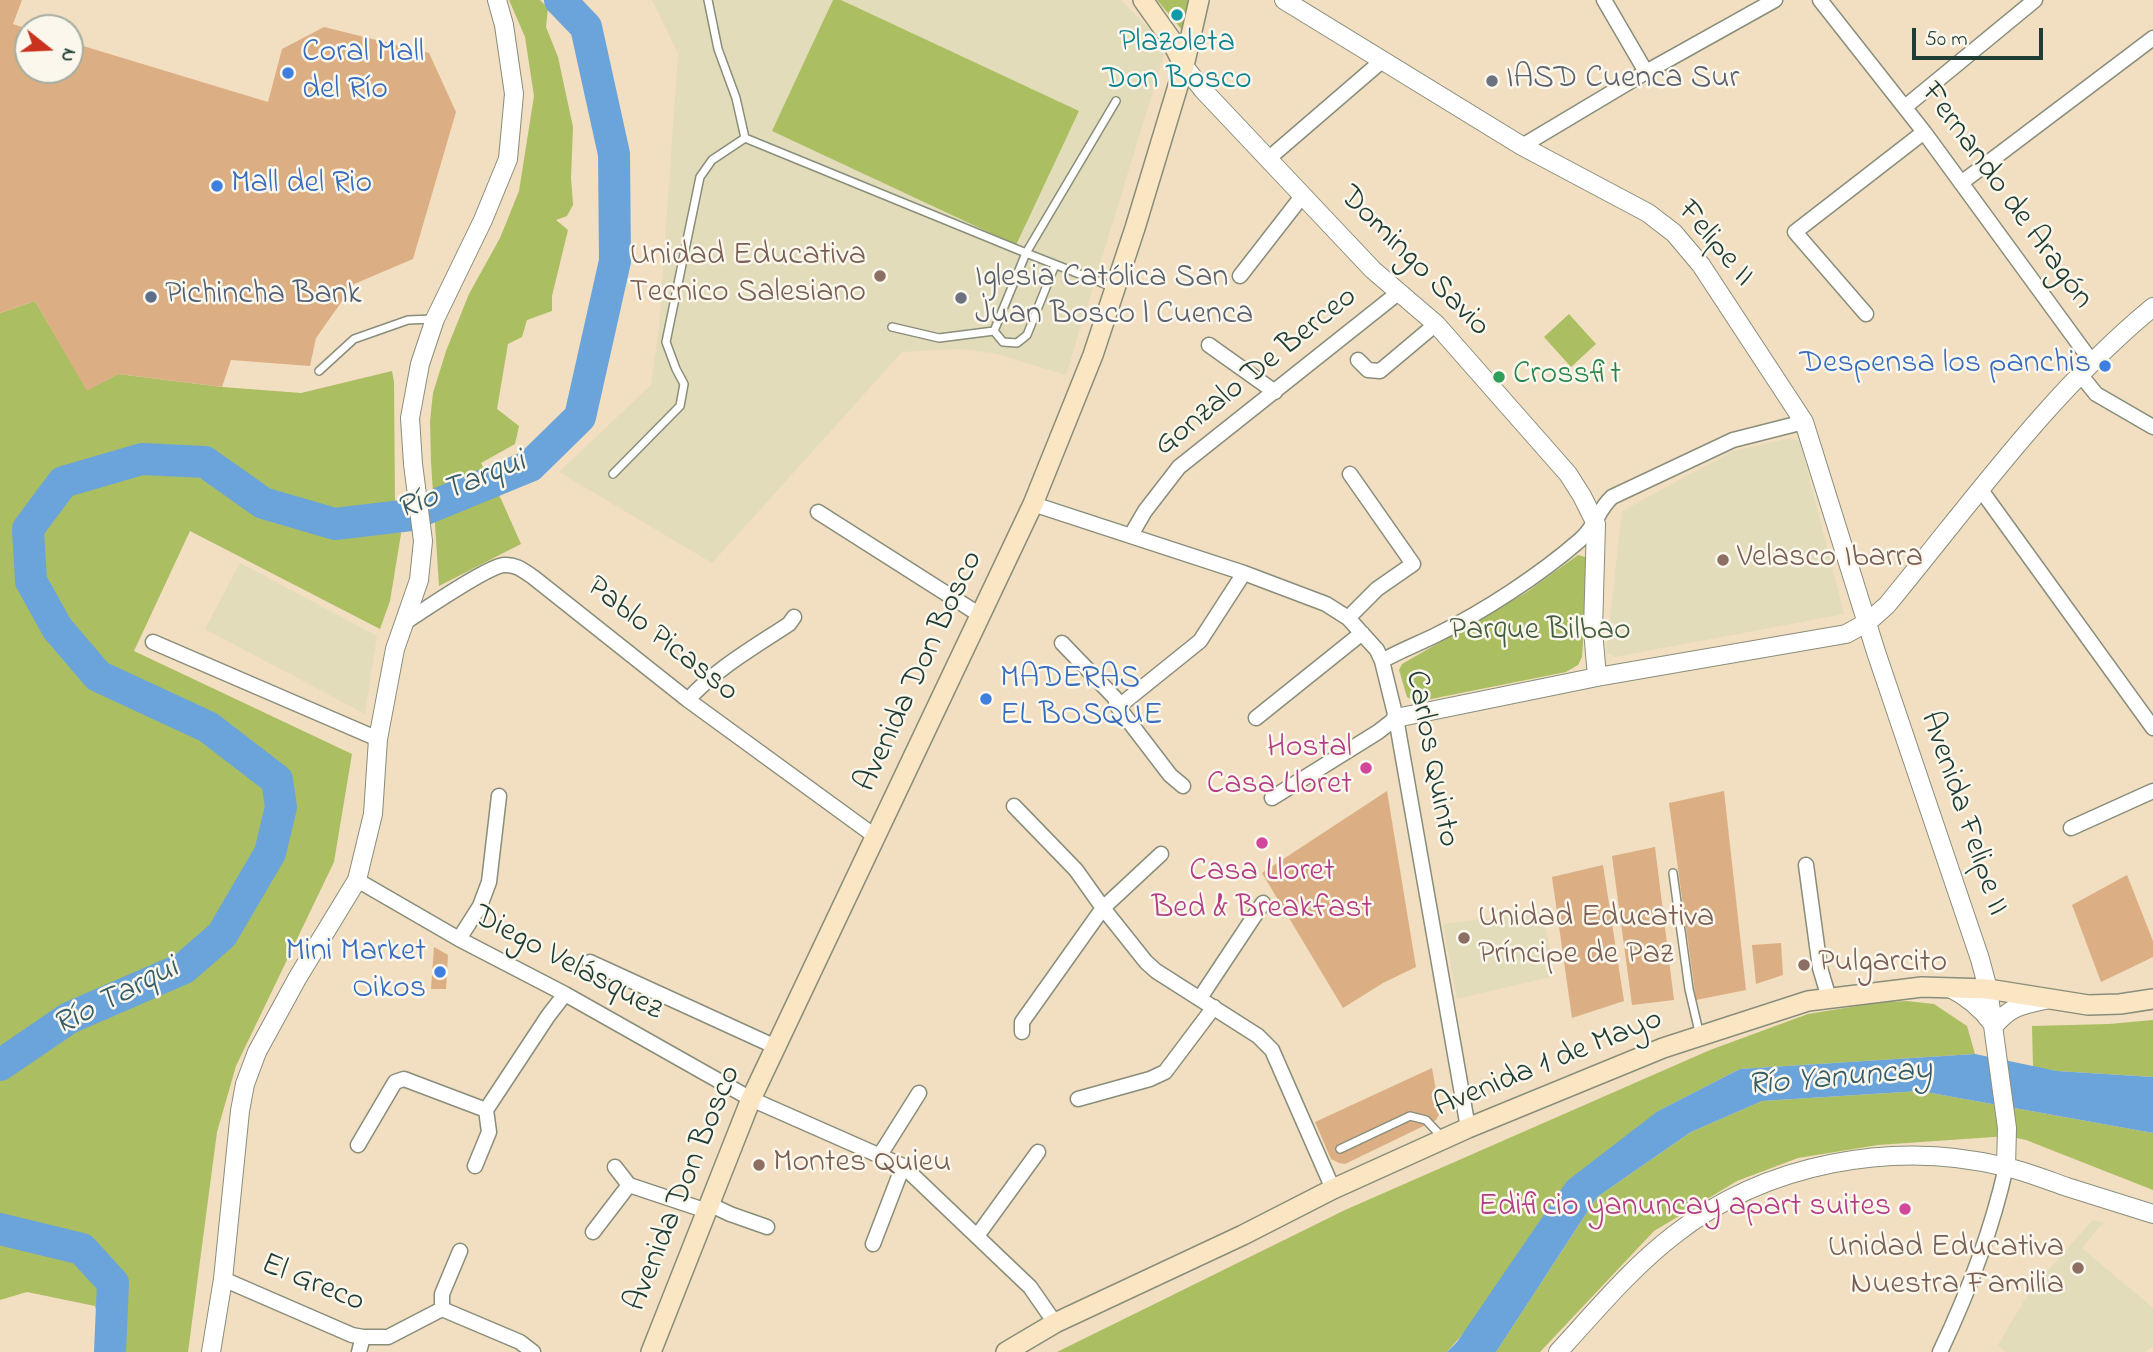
<!DOCTYPE html>
<html>
<head>
<meta charset="utf-8">
<style>
  body { margin:0 }
  #map { position:relative; width:2153px; height:1352px; overflow:hidden; background:#f2dec1; font-family:"Indie Flower",sans-serif }
  canvas { display:block }
  .north { position:absolute; left:14px; top:14px; width:70px; height:70px; box-sizing:border-box; background:#fbf7ec; border:2px solid #a3ada2; border-radius:50%; rotate:108deg; font-size:19px; font-weight:700; line-height:28px; text-align:center; color:#1f3d34 }
  .north::after { content:''; display:block; margin:auto; width:24px; height:32px; background:#c8321e; clip-path:polygon(50% 0,100% 100%,50% 72%,0 100%) }
  .scale { position:absolute; left:1912px; top:28px; width:131px; height:32px; box-sizing:border-box; border:4px solid #1f3d34; border-top:0; padding-left:9px; font-size:21px; line-height:24px; white-space:nowrap; color:#1f3d34; -webkit-text-stroke:5px #fbf7ec; paint-order:stroke }
</style>
</head>
<body>
<div id="map">
<canvas width="2153" height="1352"></canvas>
<div class="north">N</div>
<div class="scale">50 m</div>
</div>
<script>
const ctx = document.querySelector('canvas').getContext('2d');
ctx.lineJoin = 'round';
function fill(path, color) { ctx.fillStyle = color; ctx.fill(path, 'evenodd'); }
function strokePath(path, color, width, dash) { ctx.strokeStyle = color; ctx.lineWidth = width; ctx.lineCap = dash ? 'butt' : 'round'; ctx.setLineDash(dash || []); ctx.stroke(path); }
function label(font, color, halo, rows, align = 'center') {
  ctx.font = font + ' "Indie Flower",sans-serif'; ctx.lineWidth = 5; ctx.setLineDash([]); ctx.textBaseline = 'middle'; ctx.strokeStyle = halo; ctx.fillStyle = color; for (const [text, x, y, turn = 0] of rows) {
    ctx.save(); ctx.translate(x, y); ctx.rotate((+turn || 0) * Math.PI / 180); ctx.textAlign = isNaN(turn) ? turn : align; if (halo) ctx.strokeText(text, 0, 0); ctx.fillText(text, 0, 0); ctx.restore();
  }
}
fill(new Path2D(`
  M652,0H1121L1150,30L1164,55L1066,375L994,353L959,349L902,352L712,563L559,472L651,385L659,328L678,54Z
  M1790,438L1800,441L1844,614L1615,657L1606,652L1622,511L1733,451Z
  M240,563L377,636L365,714L205,629Z
  M1543,911L1554,976L1457,999L1443,924Z
  M2093,1220L2103,1223L2082,1248L2153,1308V1346L2145,1352H2005L1998,1345L2031,1289Z`), '#e2dcba');
fill(new Path2D(`
  M509,0H540L548,8L546,27L558,57L573,127L571,178L573,205L567,216L556,220L568,230L552,296V311L527,320L522,337L508,344L497,409L519,426L515,444L481,463L501,499L521,544L439,586L431,462L430,421L433,393L446,351L469,294L500,238L519,191L534,96L525,37Z
  M833,0H841L1079,111L1016,245L772,131Z
  M1157,0H1189L1182,30Z
  M35,301L87,390L118,374L222,387L301,393L392,371L394,382L395,504L401,534L390,601L380,629L190,531L134,651L352,754L334,862L236,1066L217,1132L188,1352H96L102,1332L95,1306L27,1292L0,1300V313Z
  M1569,314L1596,344L1571,367L1544,337Z
  M1578,555L1585,557L1588,561L1582,657L1578,665L1566,672L1416,702L1407,697L1399,670L1402,664L1527,592Z
  M1907,1001L1934,1004L1967,1026L1975,1054L1740,1069L1658,1111L1447,1352H1057L1345,1210L1710,1050L1808,1014L1881,1002Z
  M2153,1020V1077L2057,1071L2033,1067L2032,1026L2109,1024Z
  M1920,1091L2153,1133V1190L2026,1140L2008,1136L1878,1145L1798,1158L1737,1181L1654,1231L1540,1352H1496L1597,1197L1691,1132L1762,1101Z`), '#abbe62');
fill(new Path2D(`
  M1975,1054L2057,1071L2153,1077V1133L1920,1091L1762,1101L1691,1132L1597,1197L1496,1352H1447L1457,1342L1567,1181L1658,1111L1740,1069Z`), '#6ba4db');
strokePath(new Path2D(`
  M0,1065L69,1018L184,968L222,935L270,853L281,807L277,780L208,727L98,676L57,628L31,581L28,529L63,482L142,459L205,462L263,503L335,524L411,515L530,466L580,417L615,261L614,154L586,27L560,0
  M0,1229L82,1249L113,1283L110,1352`), '#6ba4db', 32);
fill(new Path2D(`
  M0,0H22L13,24L28,29V70H70V42L268,102L282,49L324,27L429,53L456,112L413,259L354,284L316,338L310,366L231,360L222,387L118,374L87,391L35,301L0,313Z
  M1387,791L1416,967L1383,983L1343,1008L1262,873Z
  M1724,791L1746,990L1696,1000L1669,803Z
  M1655,847L1674,1000L1632,1005L1612,856Z
  M1603,865L1624,1001L1572,1018L1552,877Z
  M2127,875L2153,941V957L2101,982L2072,905Z
  M1781,943L1783,975L1756,984L1752,945Z
  M434,947L448,955L446,989H431Z
  M1432,1068L1440,1113L1436,1120L1345,1164L1339,1163L1331,1159L1315,1122Z`), '#dbaf83');
const service = new Path2D(`
  M708,0L718,49L736,98L745,138L1026,253L994,331L1003,342L1017,343L1027,335L1055,265
  M1115,288L1026,253L1116,101
  M892,327L939,338L994,331
  M319,371L354,339L408,320L434,319
  M613,474L680,406L684,384L676,369L666,342L700,177L712,160L745,138
  M1673,873L1689,989L1700,1036
  M1340,1149L1410,1116L1426,1120L1441,1136`);
const minor = new Path2D(`
  M1604,0L1646,72
  M1820,0L1924,132L2092,362
  M1905,107L2035,0
  M1522,146L1646,72L1775,0
  M1268,159L1383,60
  M1961,183L2153,38
  M1240,276L1303,195
  M1866,314L1795,232L1924,132
  M1209,345L1275,392
  M1358,360L1368,370L1380,371L1436,324
  M2079,373L2096,394L2153,427
  M1981,490L2153,728
  M1033,504L1244,573L1326,604L1348,618L1377,650L1382,661L1396,718L1468,1128
  M818,512L980,615
  M1131,535L1145,511L1179,467L1398,293
  M1348,618L1377,589L1413,564L1350,474
  M404,623C421,612 488,566 504,565C516,564 524,571 533,577L688,700L876,837
  M153,642L378,739
  M1062,643L1115,698L1118,707
  M1382,661C1399,651 1418,644 1436,635C1483,612 1540,575 1580,540C1597,525 1597,511 1612,497L1733,440L1804,422
  M688,700C714,670 756,646 789,624L794,617
  M1256,718L1362,633
  M1183,786L1170,775L1118,707L1200,641L1244,573
  M1272,798L1378,732L1396,718
  M1014,806L1076,870L1103,908L1146,962L1156,971L1258,1036L1272,1050L1333,1189
  M2071,828L2153,791
  M1806,865L1820,968L1829,998
  M357,880L459,939L565,994L751,1099L903,1166L1030,1287L1055,1323
  M459,939L480,906L489,882L499,796
  M590,962L776,1047
  M1200,998L1263,903
  M1022,1032V1022L1103,908L1161,854
  M1078,1099L1150,1079L1165,1072L1214,1007
  M358,1145L395,1082L404,1079L486,1110L548,1016L565,994
  M880,1155L919,1093
  M475,1166L489,1132L486,1110
  M615,1167L629,1185
  M709,1204L730,1214L767,1227
  M593,1232L629,1185L707,1211
  M977,1236L1038,1152
  M873,1244L903,1166
  M223,1279L352,1335L363,1337H388L442,1309L520,1342L533,1352
  M442,1309V1294L460,1251
  M359,1352L363,1337
  M1940,1352C1968,1293 1992,1230 2006,1167`);
const tertiary = new Path2D(`
  M1284,0L1522,146L1648,213L1674,233L1701,265L1804,422L1876,652L1980,959L1988,989L2007,1128L2006,1167
  M1184,66L1203,90L1373,270L1436,324L1568,474L1582,496L1596,524L1593,630L1597,677
  M1396,718L1597,677L1846,634L1868,622L1887,605C1972,502 2050,392 2153,307
  M1950,988C1968,997 1980,1007 1992,1023
  M1994,1026C2010,1007 2021,1005 2045,1000
  M211,1352L223,1279L240,1111L245,1084L257,1052L298,977L357,880L373,814L378,739L395,649L419,580L423,541L413,464L410,418L420,364L435,319L483,220L508,159L514,94L504,25L497,0
  M1558,1352C1595,1312 1631,1268 1674,1235C1765,1163 1894,1139 2006,1167C2027,1172 2047,1180 2067,1187C2095,1196 2124,1205 2153,1214`);
const secondary = new Path2D(`
  M1143,0L1170,38L1184,66
  M651,1352L751,1099L1033,504L1093,355L1135,228L1184,66L1199,0
  M1006,1352L1055,1323L1243,1235L1333,1189L1468,1128L1663,1048L1808,1001L1922,987L1988,989L2088,1005L2120,1004L2153,999`);
strokePath(service, '#888e7a', 10);
strokePath(minor, '#888e7a', 17);
strokePath(tertiary, '#888e7a', 20);
strokePath(secondary, '#888e7a', 22);
strokePath(service, '#fff', 7);
strokePath(minor, '#fff', 14);
strokePath(tertiary, '#fff', 18);
strokePath(secondary, '#fbe6c3', 19);
for (const [x, y, r, color] of [
  [1177,15,7,"#0f9aa8"],
  [288,73,7,"#3f7fe0"],
  [1492,81,7,"#6b7280"],
  [217,186,7,"#3f7fe0"],
  [880,276,7,"#8d6e63"],
  [151,297,7,"#5c6f8a"],
  [961,298,7,"#6b7280"],
  [2105,366,7,"#3f7fe0"],
  [1499,377,7,"#2e9e5b"],
  [1723,560,7,"#8d6e63"],
  [986,699,7,"#3f7fe0"],
  [1366,768,7,"#d1479c"],
  [1262,843,7,"#d1479c"],
  [1464,938,7,"#8d6e63"],
  [1804,965,7,"#8d6e63"],
  [440,972,7,"#3f7fe0"],
  [759,1165,7,"#8d6e63"],
  [1905,1209,7,"#d1479c"],
  [2078,1268,7,"#8d6e63"]
]) { const dot = new Path2D(); dot.arc(x, y, r, 0, 2 * Math.PI); ctx.fillStyle = color; ctx.fill(dot); strokePath(dot, '#fbf7ec', 2.5); }
label('32px', '#0d838f', '#fbf7ec', [
  ["Plazoleta",1177,45],
  ["Don Bosco",1177,82]
]);
label('32px', '#366cbe', '#fbf7ec', [
  ["Coral Mall",302,55],
  ["del Río",302,92],
  ["Mall del Rio",231,186],
  ["Despensa los panchis",2091,366,"right"],
  ["MADERAS",1000,681],
  ["EL BOSQUE",1000,718],
  ["Mini Market",426,954,"right"],
  ["Oikos",426,991,"right"]
], 'left');
label('32px', '#5b616d', '#fbf7ec', [
  ["IASD Cuenca Sur",1506,81],
  ["Iglesia Católica San",975,280],
  ["Juan Bosco | Cuenca",975,317]
], 'left');
label('32px', '#1f3d34', '#fbf7ec', [
  ["Fernando de Aragón",2005,197,54],
  ["Felipe II",1714,245,50],
  ["Domingo Savio",1413,263,45],
  ["Gonzalo De Berceo",1257,373,-39],
  ["Pablo Picasso",661,641,38],
  ["Avenida Don Bosco",921,672,-65],
  ["Carlos Quinto",1430,759,79],
  ["Avenida Felipe II",1962,814,71],
  ["Diego Velásquez",567,965,28],
  ["Avenida 1 de Mayo",1549,1065,-22],
  ["Avenida Don Bosco",685,1189,-68],
  ["El Greco",312,1285,22]
]);
label('32px', '#785e54', '#fbf7ec', [
  ["Unidad Educativa",866,258,"right"],
  ["Tecnico Salesiano",866,295,"right"],
  ["Velasco Ibarra",1737,560],
  ["Unidad Educativa",1478,920],
  ["Príncipe de Paz",1478,957],
  ["Pulgarcito",1818,965],
  ["Montes Quieu",773,1165],
  ["Unidad Educativa",2064,1250,"right"],
  ["Nuestra Familia",2064,1287,"right"]
], 'left');
label('32px', '#4e5e75', '#fbf7ec', [
  ["Pichincha Bank",165,297]
], 'left');
label('32px', '#27864d', '#fbf7ec', [
  ["Crossfit",1513,377]
], 'left');
label('32px', '#425d40', '#fbf7ec', [
  ["Parque Bilbao",1540,633]
]);
label('32px', '#b23c85', '#fbf7ec', [
  ["Hostal",1352,750],
  ["Casa Lloret",1352,787],
  ["Casa Lloret",1262,874,"center"],
  ["Bed & Breakfast",1262,911,"center"],
  ["Edificio yanuncay apart suites",1891,1209]
], 'right');
label('italic 33px', '#365c66', '#fbf7ec', [
  ["Río Tarqui",462,488,-22],
  ["Río Tarqui",117,999,-27],
  ["Río Yanuncay",1840,1080,-5]
]);
</script>
</body>
</html>
